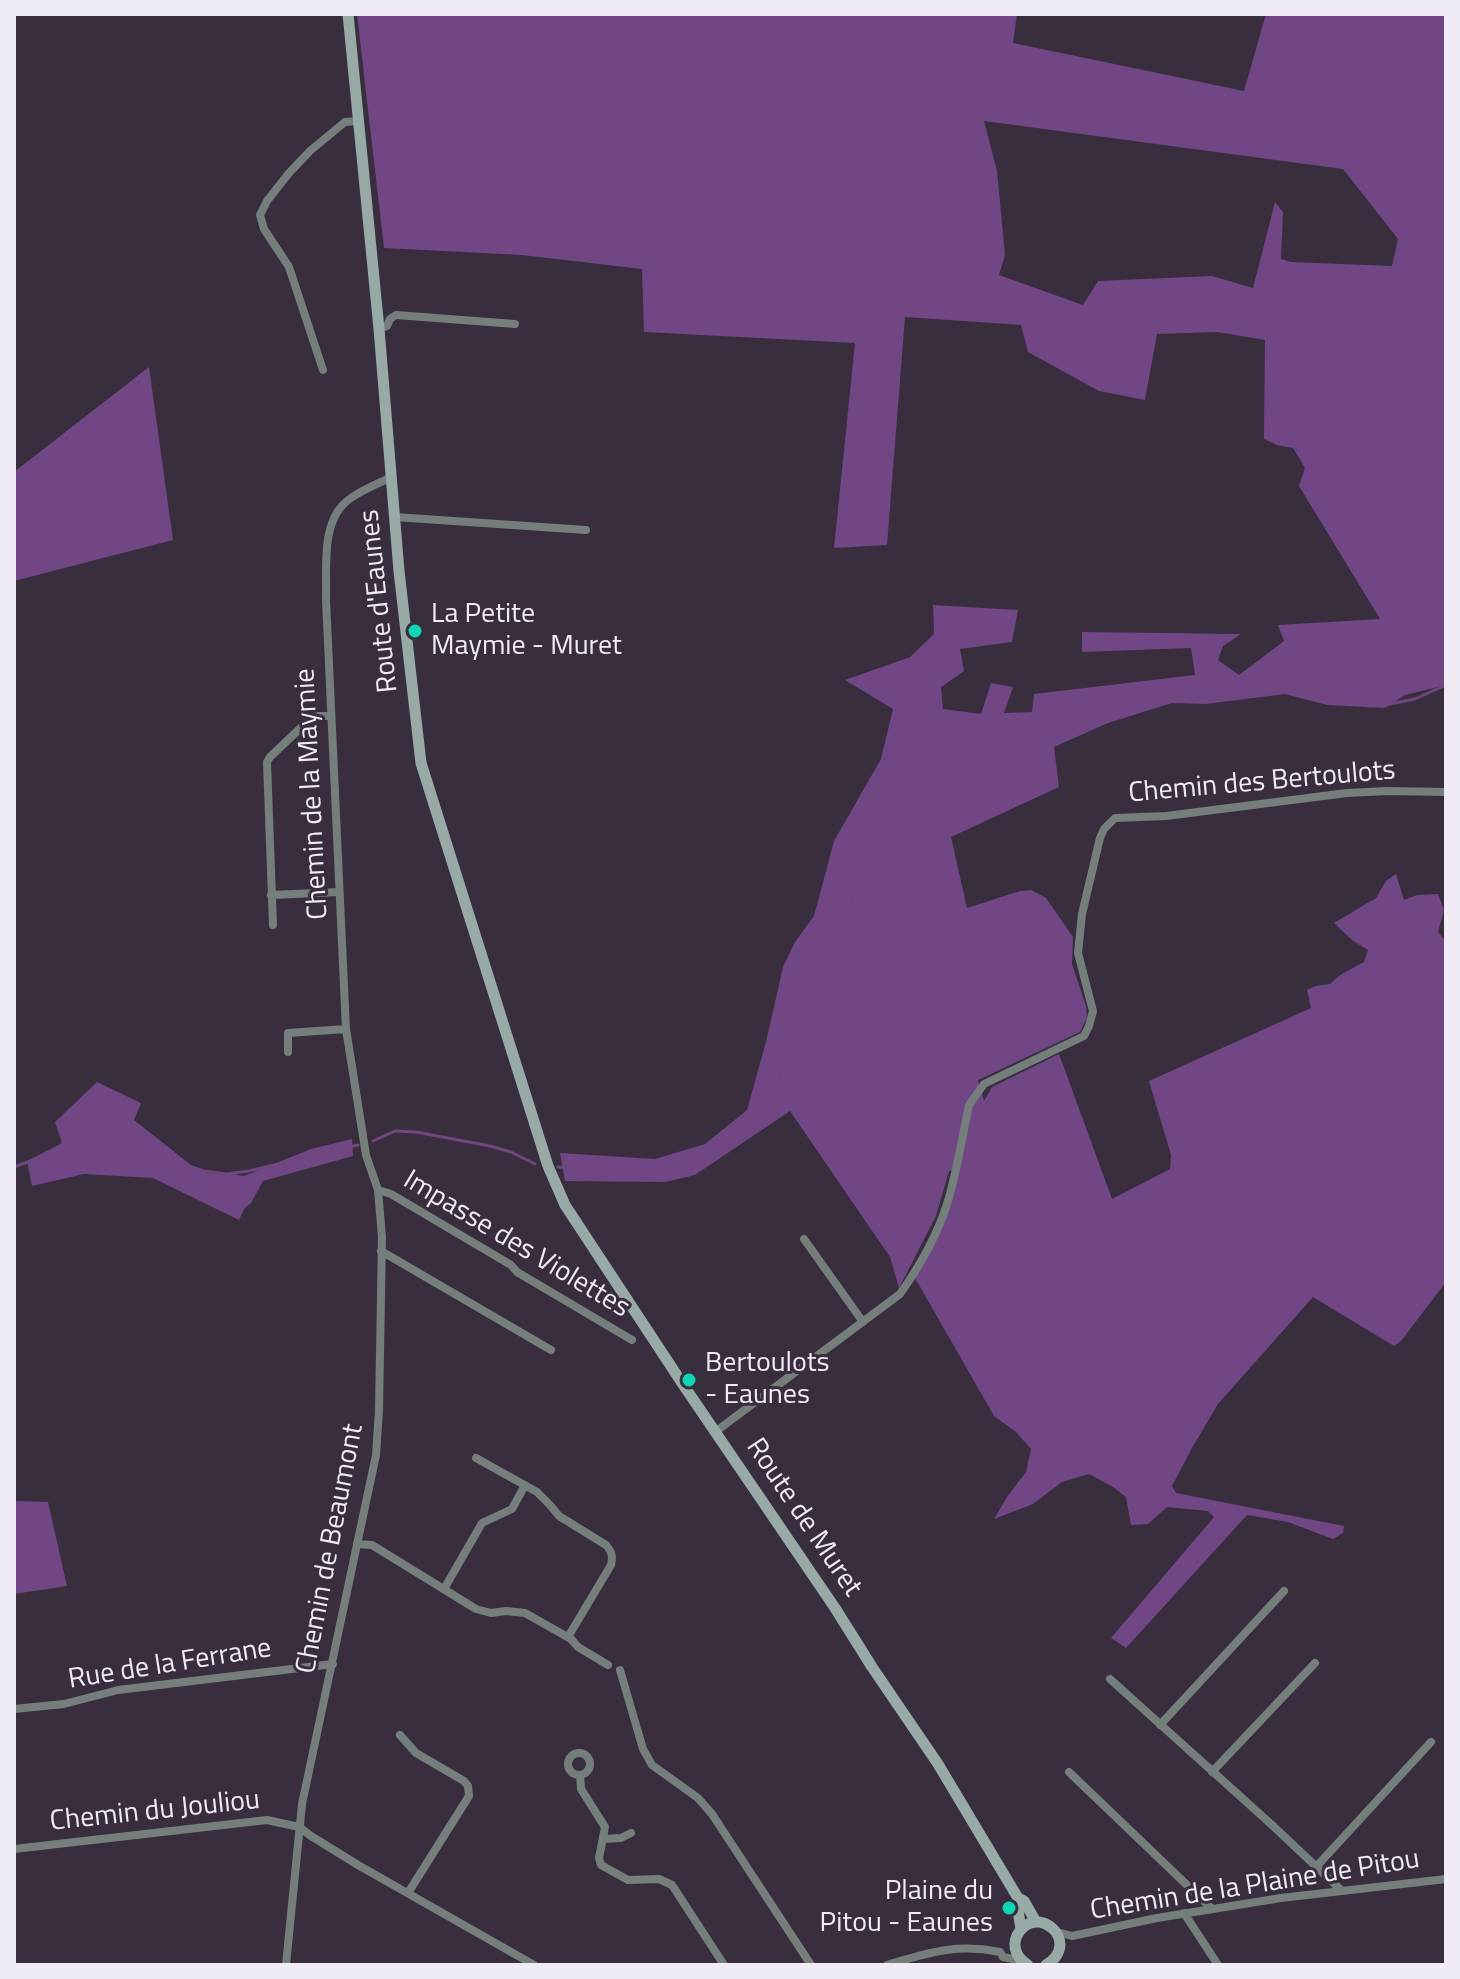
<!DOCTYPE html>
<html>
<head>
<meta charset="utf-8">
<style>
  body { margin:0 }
  #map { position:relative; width:1460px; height:1979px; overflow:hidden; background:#382e3e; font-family:"Titillium Web",sans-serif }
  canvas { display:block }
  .frame { position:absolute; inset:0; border:16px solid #f1ebf5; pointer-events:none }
</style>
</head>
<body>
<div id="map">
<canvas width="1460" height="1979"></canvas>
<div class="frame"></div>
</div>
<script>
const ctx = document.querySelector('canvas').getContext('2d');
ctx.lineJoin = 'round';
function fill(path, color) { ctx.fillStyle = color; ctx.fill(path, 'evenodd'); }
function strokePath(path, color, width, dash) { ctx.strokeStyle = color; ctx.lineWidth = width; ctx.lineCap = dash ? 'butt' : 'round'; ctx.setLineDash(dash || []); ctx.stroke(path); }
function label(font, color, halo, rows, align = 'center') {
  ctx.font = font + ' "Titillium Web",sans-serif'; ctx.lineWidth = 6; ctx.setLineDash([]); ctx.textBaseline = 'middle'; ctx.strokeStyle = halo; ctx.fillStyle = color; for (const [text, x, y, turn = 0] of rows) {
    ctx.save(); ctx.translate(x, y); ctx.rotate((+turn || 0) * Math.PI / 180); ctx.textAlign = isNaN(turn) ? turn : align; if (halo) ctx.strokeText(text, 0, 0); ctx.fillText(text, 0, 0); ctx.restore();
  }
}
fill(new Path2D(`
  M357,14H1017L1013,43L1244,91L1266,14H1446V685L1405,695L1385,708L1327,705L1285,694L1206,704L1172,703L1108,723L1054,747L1059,787L951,837L967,908L1020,891L1031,890L1046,898L1073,937L1072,964L1086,1006L1087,1018L1080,1032L978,1080L984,1101L992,1087L1059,1054L1112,1199L1170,1169L1171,1155L1149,1081L1311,1008L1307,990L1315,986L1330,984L1340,975L1364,962L1368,950L1352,940L1334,923L1376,898L1386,881L1396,874L1404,900L1417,895L1438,894L1444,910L1438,932L1446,942V1282L1401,1341L1394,1346L1313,1297L1218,1404L1192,1448L1172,1486L1176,1493L1344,1526L1343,1533L1333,1539L1288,1522L1247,1515L1126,1648L1111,1638L1214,1517L1208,1511L1167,1507L1148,1524L1131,1525L1126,1497L1113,1487L1089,1474L1062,1482L1033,1504L994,1519L1007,1497L1026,1472L1031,1449L1016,1432L994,1416L915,1278L960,1169L949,1171L936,1216L899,1288L890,1257L790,1111L695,1175L665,1182L565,1181L560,1153L655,1159L705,1144L747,1110L766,1042L783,967L795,942L814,916L834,841L881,759L893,709L845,680L910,657L934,634L933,605L1018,610L1012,642L960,649L964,671L941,687L943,709L981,714L991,683L1013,687L1004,713L1032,712L1034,694L1195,675L1191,648L1082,652V632L1241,634L1223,646L1218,660L1239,675L1284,641L1278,625L1380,619L1299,486L1305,468L1293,448L1277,445L1264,439L1265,340L1217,332L1157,334L1145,400L1099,391L1028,352L1021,325L905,317L887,545L834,548L855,343L644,332L642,269L522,255L384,248ZM984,121L1343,169L1398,239L1392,266L1291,262L1281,259L1283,212L1275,202L1253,288L1212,276L1098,281L1083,305L999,275L1005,255L997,171Z
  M149,367L173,540L14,581V472Z
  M97,1082L141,1103L134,1120L196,1169L244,1176L311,1149L352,1139L353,1156L263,1181L251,1203L244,1209L239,1220L153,1178L84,1174L32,1186L27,1161L62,1143L55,1122Z
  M14,1501L48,1502L67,1586L14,1594Z`), '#714685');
strokePath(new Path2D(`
  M373,1141L395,1131L416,1132L490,1146L511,1152L535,1164
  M14,1167L39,1158L107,1143L123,1145L204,1171L227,1174L249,1171L358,1145
  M558,1167L675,1171L690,1169L736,1145L758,1129L771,1115L778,1091L786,1036L782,1012L790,988L797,972L812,952L851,907L855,886L854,879L846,861L854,842L857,827L868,809L875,790L880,781L902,759L909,737L922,727L935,724L960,728H978L1044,719L1074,707H1095L1119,698L1151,700L1177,696L1227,699L1271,693L1289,687L1299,688L1320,699L1352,702L1369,706L1390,704L1415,699L1446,685`), '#6f467e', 3);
strokePath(new Path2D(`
  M379,329L387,326L390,319L396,315L515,324
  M323,370L289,267L264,229L260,215L267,201L289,173L311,150L345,122L358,121
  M395,517L586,530
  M271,895L339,892
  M273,925L267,762L270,757L310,719L315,716H331
  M288,1052V1033L346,1029
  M378,1190L391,1194L511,1265L517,1272L632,1340
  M804,1239L863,1322
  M381,1251L551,1350
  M715,1432L900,1294C919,1267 937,1236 947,1204C957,1172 962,1138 969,1105L984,1084L1084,1036L1089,1026L1093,1011L1078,953L1082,914L1100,838L1104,829L1115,818L1166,816L1347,793L1387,791L1446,792
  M476,1458L537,1492L550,1505L559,1516L606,1545C612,1552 613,1556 611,1565L568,1637
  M357,1544L372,1545L476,1609L491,1613L506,1611L525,1613L571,1639L578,1647L608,1665
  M444,1589L482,1523L512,1509L525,1485
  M620,1670L643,1749L652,1765L698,1798L712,1814L811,1965
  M1110,1679L1272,1825L1341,1890
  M14,1709L64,1704L118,1690L333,1664
  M1160,1725L1284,1591
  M400,1735L416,1753L464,1781L468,1786L469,1796L408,1893
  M568 1764a11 11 0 1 1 22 0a11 11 0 1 1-22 0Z
  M1069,1772L1212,1909
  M1212,1772L1315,1663
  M580,1775L581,1789L605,1827L599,1858L601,1865L628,1880L659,1879L672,1885L724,1965
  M603,1839L621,1838L631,1833
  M14,1849L267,1820L299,1827L311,1836L358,1865L534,1965
  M1316,1867L1431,1742
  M1184,1913L1218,1965
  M1057,1933H1061L1072,1936L1157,1918L1281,1898L1446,1879
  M286,1965L302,1804L376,1455L379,1411L382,1237L378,1190L366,1155L346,1029L326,600C327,567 320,518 351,498C364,489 378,484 391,477
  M887,1965C928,1953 956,1943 1000,1952L1003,1957L1022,1961`), '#747f7c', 8);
strokePath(new Path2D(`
  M348,14L379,329L399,571L421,763L548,1166L565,1205L682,1383L835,1608L872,1667L938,1764L1018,1898L1024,1901L1036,1922
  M1018,1898L1017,1905L1021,1929
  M1028,1965C997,1946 1028,1907 1052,1928C1057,1932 1060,1939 1060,1945C1059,1955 1054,1960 1046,1965`), '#98aaa5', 11);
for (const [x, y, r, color] of [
  [415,631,8,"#0ed5b5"],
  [689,1380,8,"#0ed5b5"],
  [1009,1908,8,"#0ed5b5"]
]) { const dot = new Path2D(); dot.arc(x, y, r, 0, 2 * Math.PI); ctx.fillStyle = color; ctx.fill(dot); strokePath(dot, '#382e3e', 3); }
label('28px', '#f1ebf5', '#382e3e', [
  ["Route d'Eaunes",380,601,-96],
  ["Chemin des Bertoulots",1262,783,-5],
  ["Chemin de la Maymie",313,794,-93],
  ["Impasse des Violettes",516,1245,31],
  ["Route de Muret",803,1518,56],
  ["Chemin de Beaumont",331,1549,-79],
  ["Rue de la Ferrane",170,1665,-9],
  ["Chemin du Jouliou",155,1812,-6],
  ["Chemin de la Plaine de Pitou",1255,1886,-9]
]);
label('28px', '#f1ebf5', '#382e3e', [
  ["La Petite",431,615],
  ["Maymie - Muret",431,647],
  ["Bertoulots",705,1364],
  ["- Eaunes",705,1396],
  ["Plaine du",993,1892,"right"],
  ["Pitou - Eaunes",993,1924,"right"]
], 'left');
</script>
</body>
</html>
